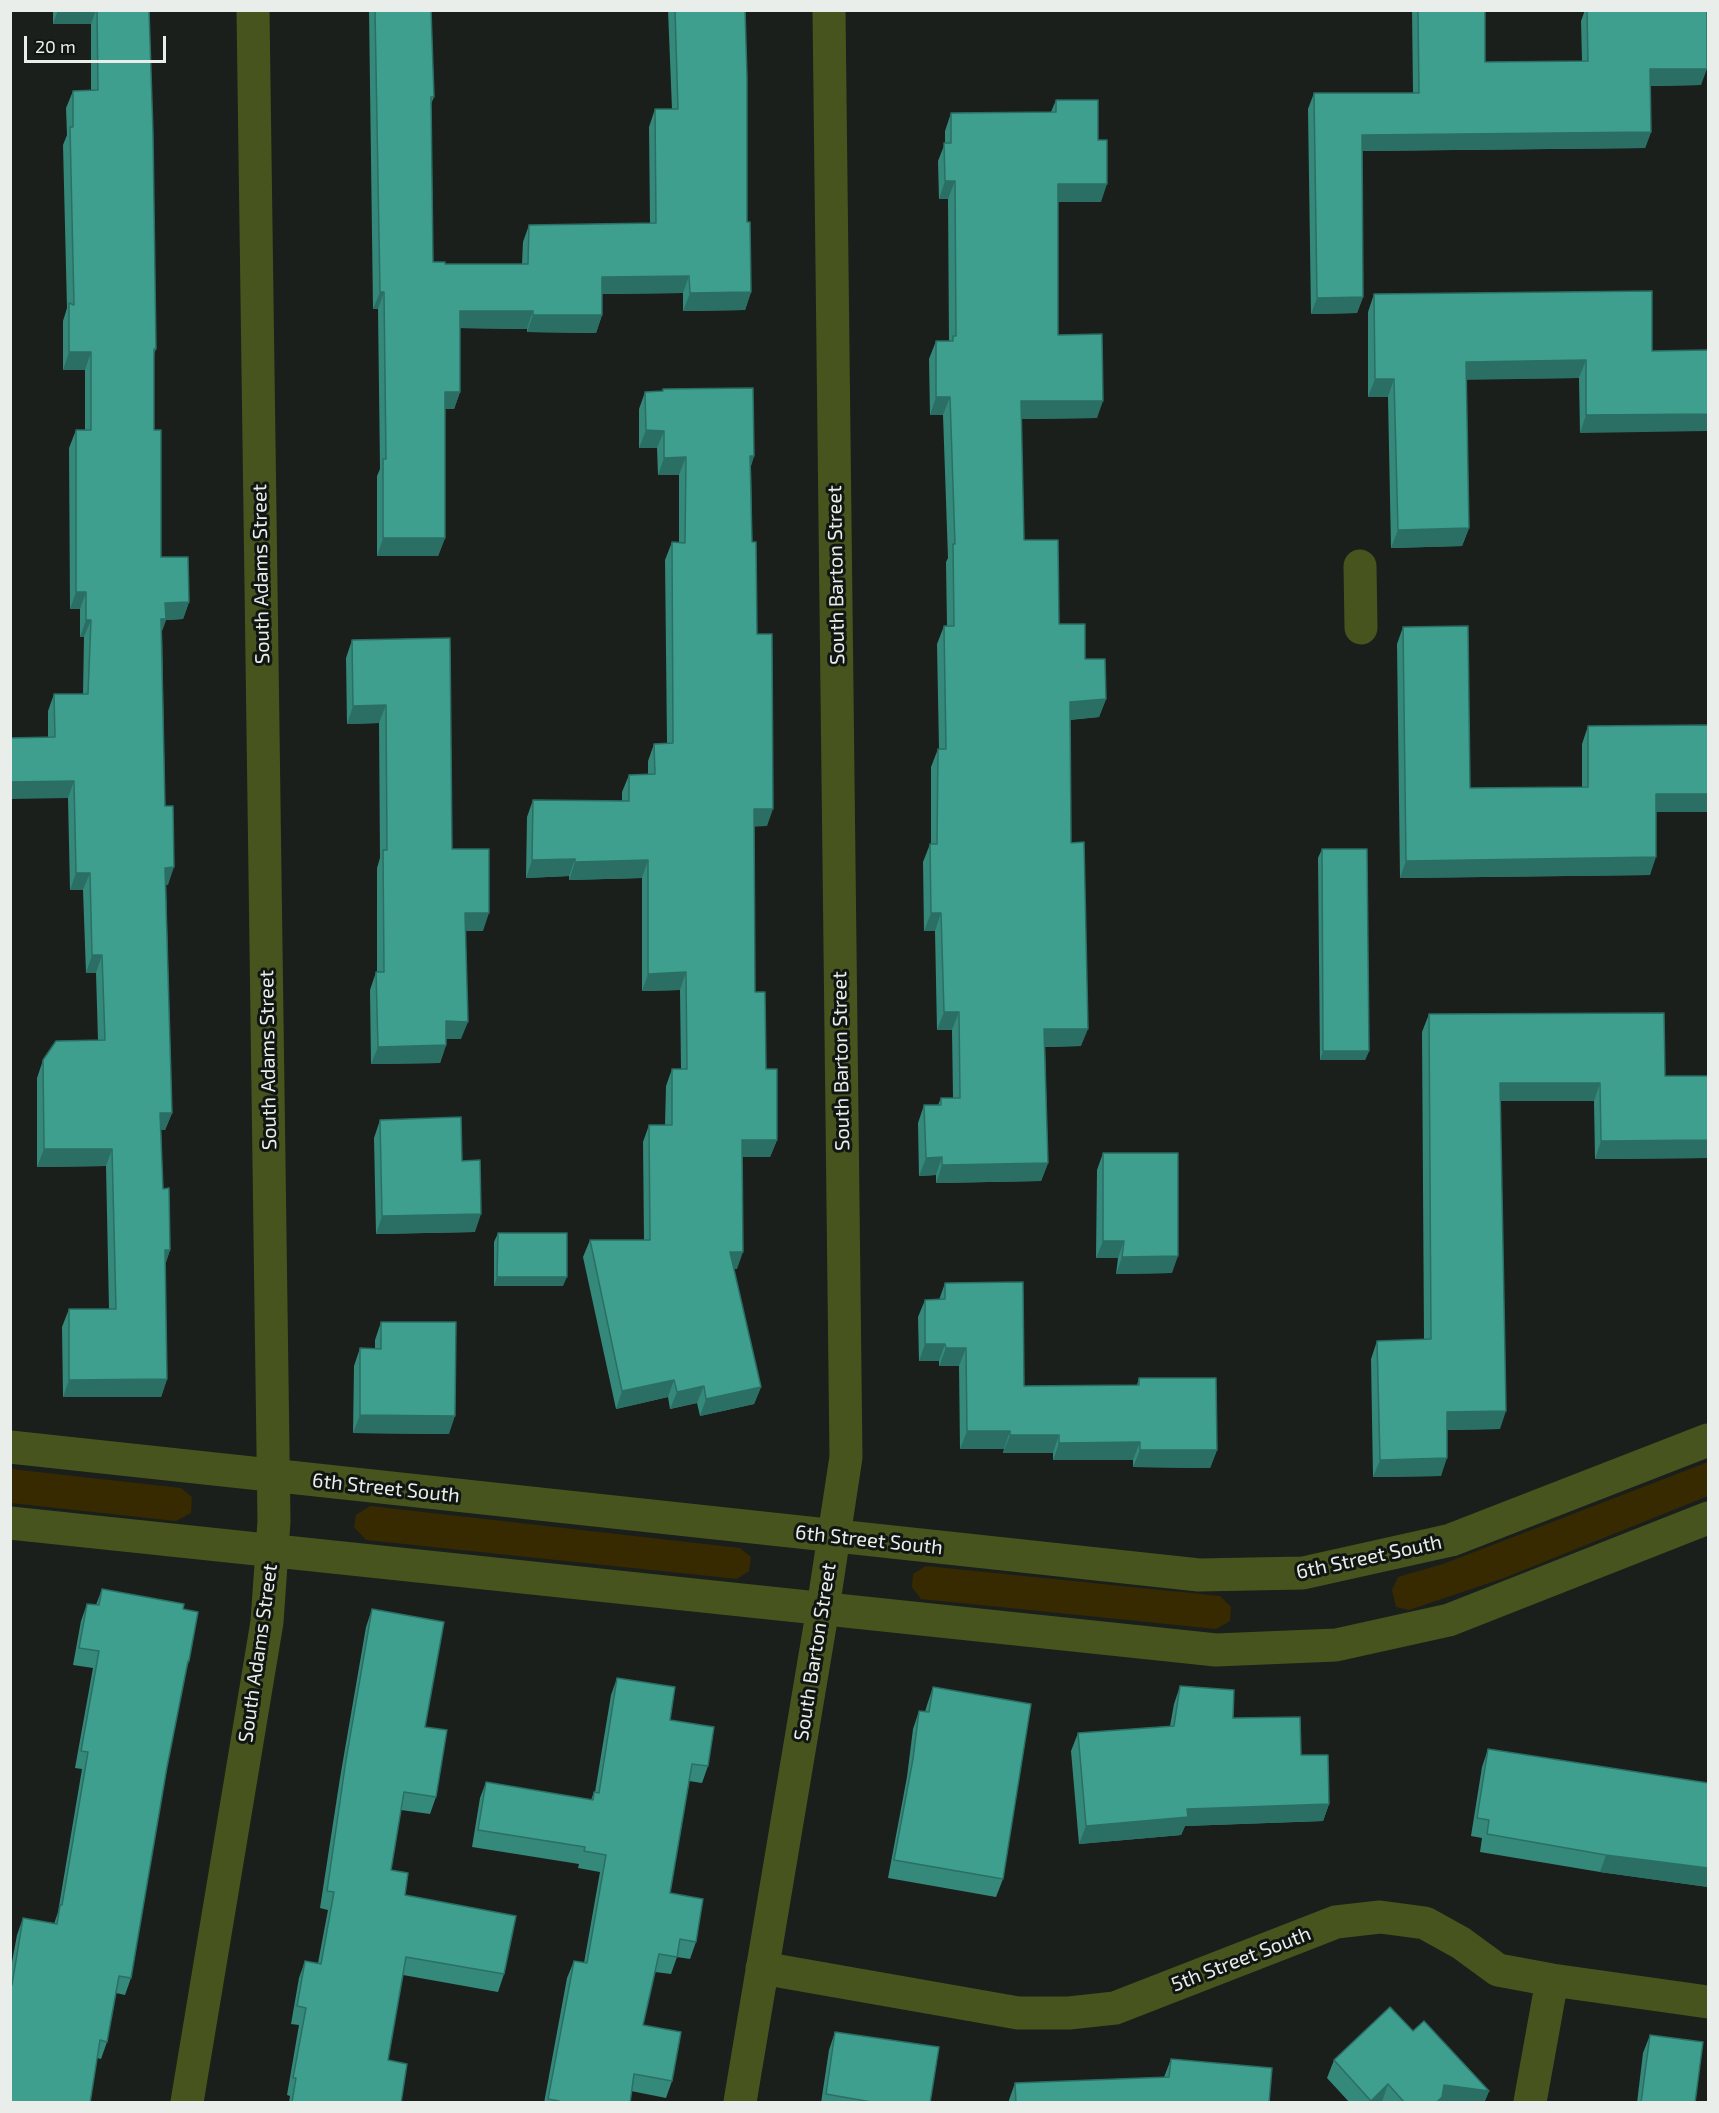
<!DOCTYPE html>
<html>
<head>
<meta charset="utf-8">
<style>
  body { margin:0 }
  #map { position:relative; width:1719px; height:2113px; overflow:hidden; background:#1a1f1b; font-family:"Exo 2",sans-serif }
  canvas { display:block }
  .frame { position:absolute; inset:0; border:12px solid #eaeeeb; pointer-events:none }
  .scale { position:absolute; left:24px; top:36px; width:142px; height:27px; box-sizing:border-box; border:3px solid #eaeeeb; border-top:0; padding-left:8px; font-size:18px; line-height:21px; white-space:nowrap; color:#eaeeeb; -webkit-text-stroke:4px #111612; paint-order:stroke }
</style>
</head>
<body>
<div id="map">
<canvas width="1719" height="2113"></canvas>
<div class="frame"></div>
<div class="scale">20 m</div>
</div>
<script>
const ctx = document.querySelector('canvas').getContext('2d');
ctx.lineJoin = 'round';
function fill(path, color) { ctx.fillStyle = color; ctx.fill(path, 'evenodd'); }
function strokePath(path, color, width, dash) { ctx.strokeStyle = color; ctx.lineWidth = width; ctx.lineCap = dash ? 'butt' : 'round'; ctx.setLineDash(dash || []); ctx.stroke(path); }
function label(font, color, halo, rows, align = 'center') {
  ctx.font = font + ' "Exo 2",sans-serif'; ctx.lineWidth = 6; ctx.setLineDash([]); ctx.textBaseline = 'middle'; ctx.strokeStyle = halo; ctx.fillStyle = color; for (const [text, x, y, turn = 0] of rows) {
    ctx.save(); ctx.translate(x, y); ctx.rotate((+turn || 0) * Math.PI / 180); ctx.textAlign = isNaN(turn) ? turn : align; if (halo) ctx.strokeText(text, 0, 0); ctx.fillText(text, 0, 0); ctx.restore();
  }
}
fill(new Path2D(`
  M1708,1462V1496L1504,1578L1409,1610L1396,1607L1392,1590L1398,1577L1443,1564Z
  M11,1469L181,1488L192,1497L191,1513L176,1521L11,1503Z
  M370,1506L740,1548L751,1557L749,1571L737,1579L366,1540L354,1527L356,1515Z
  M926,1566L1220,1596L1231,1607L1230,1621L1216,1629L921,1599L912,1587L913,1574Z`), '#372a00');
strokePath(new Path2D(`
  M1360,566L1361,628
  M10,1447L1199,1575L1303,1573L1451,1540L1708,1440
  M10,1523L1216,1650L1336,1645L1449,1620L1708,1518
  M762,1968L1018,2013H1069L1115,2008L1336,1922L1380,1917L1425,1923L1461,1943L1498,1970L1552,1980L1708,2002
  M187,2102L267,1622L274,1521L253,10
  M740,2102L823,1608L846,1457L829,10
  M1530,2102L1552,1980`), '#48541d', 33);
fill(new Path2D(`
  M53,10H149L156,349L154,354V430L161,557L189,602L183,619L166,620L162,631L165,806L168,885H166L172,1113L165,1130H161L163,1189L170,1250L165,1265L167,1379L161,1397H63L62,1327L69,1309H109L106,1166L37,1167V1078L43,1060L98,1040L96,973H86L83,890H70L68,798L48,737V711L54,694H83L84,637H80V609H70L69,448L76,430H85V370H63V321L67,308L63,145L67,135L66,108L73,91H91V24H53Z
  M369,10H431L434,97L431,104L433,262L445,264H522L523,242L529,225L650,223L649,127L655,109H672L668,10H745L747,222L751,292L745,310L683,311V293L602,294V315L596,333L527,332V329L460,328V392L454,409H445V538L438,556H377V476L380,469L378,309H373Z
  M1412,10H1485V62L1582,61L1581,21L1585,10H1707L1701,85L1650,86L1651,132L1645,148L1362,151L1363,297L1357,313L1311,314L1308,109L1314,93H1413Z
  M1056,100L1098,140L1101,202H1058V335L1097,418L1021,419L1024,540L1059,624L1085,659L1106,699L1099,717L1070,720L1071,843L1081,1046L1045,1047L1048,1163L1041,1181L936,1183V1175L919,1176L918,1123L924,1105H938L941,1098H953L952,1030H937L935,931H924L923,862L930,844H931V767L938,749H939L937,644L944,626H947L946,562L948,558L943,415H930L929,359L936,341H949L948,199H939L938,161L945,143V131L951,113L1051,112Z
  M1652,291L1580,433L1579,378L1466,379L1469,528L1462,546L1391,548L1388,397H1368V312L1374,294Z
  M645,392L754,456L751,466L752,542L767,826H754L755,992L777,1140L770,1157H742L737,1269H734L761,1387L754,1404L700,1416L697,1403L670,1409L668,1397L616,1409L583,1257L590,1240H644L643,1142L649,1125H665L666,1086L672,1069H681L680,990L642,991V878L569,880V876L526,878L527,817L533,800L622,801V792L629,775L648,774V761L654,744L667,743L665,560L672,542L679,543V475H658L657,448H639V409Z
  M1403,627L1470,788L1582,787V744L1588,726L1708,812H1656L1650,875L1400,878L1397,644Z
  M450,638L452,849L483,931H465L461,1039H446V1045L440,1063L371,1064L370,990L376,972H377V868L380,858L379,723L347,724L346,658L352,640Z
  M1322,849L1369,1051L1365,1060H1320L1318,858Z
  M1429,1014L1665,1076H1708V1158L1595,1159L1594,1101H1500V1429L1447,1430L1441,1476L1373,1477L1371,1359L1377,1341L1424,1339L1422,1032Z
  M380,1120L475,1232L376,1234L374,1138Z
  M1103,1153L1172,1273L1116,1274L1118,1258H1096L1097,1170Z
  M498,1233L563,1286H494V1242Z
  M945,1283L1024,1386L1137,1385L1139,1378L1217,1450L1210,1468L1133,1467V1460H1053V1453H1003L1004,1449H960L959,1366H939V1361H919L918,1317L925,1300H939Z
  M381,1322L449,1434L353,1433L354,1366L360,1348H375V1340Z
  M102,1589L183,1609L189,1661L186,1671L167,1767L131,1978L125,1995L116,1993L107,2042L101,2059L97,2058L10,2103V1973L17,1935L23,1918L54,1924L58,1912L82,1769L75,1768L93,1668L73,1665L81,1621L87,1604L96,1605Z
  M372,1609L425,1727L436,1797L430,1814L401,1810L391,1870L405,1895L504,1974L498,1992L403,1975L388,2060L401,2103H289L290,2096L287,2095L299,2025L291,2024L299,1978L305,1961L318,1963L328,1910L320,1908L340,1778L366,1627Z
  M617,1678L670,1720L708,1766L702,1783L689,1781L670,1893L696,1942L690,1959L677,1957L671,1974L655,1972L643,2025L672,2081L666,2098L631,2091L630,2103H544L567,1978L574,1961L584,1963L600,1872L578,1868L579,1864L472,1847L480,1798L486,1782L591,1800L594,1792H595L611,1695Z
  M1180,1686L1233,1718L1301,1755L1329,1804L1323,1821L1185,1826L1181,1835L1079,1844L1071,1751L1078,1733L1170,1726L1174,1704Z
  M933,1687L1003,1879L996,1897L888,1878L907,1777L913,1729L919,1711L925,1712L927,1705Z
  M1488,1749L1708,1783V1887L1600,1872L1480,1852L1482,1838L1471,1836L1482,1767Z
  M1413,2031L1489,2091L1484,2103H1350L1327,2078L1334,2060Z
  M835,2032L930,2103H821L829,2050Z
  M1650,2035L1695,2103H1637L1643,2053Z
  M1171,2059L1269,2103H1009V2100L1015,2083L1164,2077Z`), '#35897b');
fill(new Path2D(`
  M58,10H96L91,24H53Z
  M1650,69H1707L1701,85L1644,86Z
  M1651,132L1645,148L1356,151L1362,135Z
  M945,181H955L948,199H939Z
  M1058,184H1107L1101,202H1052Z
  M689,276L683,293L595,294L602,277Z
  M380,292H384L378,309H373Z
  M751,292L745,310L683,311L690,293Z
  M1363,297L1357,313L1311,314L1317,298Z
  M460,311H533L527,329L454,328Z
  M533,315H602L596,333L527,332Z
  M69,352H91L85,370H63Z
  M1586,360L1579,378L1459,380L1466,362Z
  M1375,379H1394L1388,397H1368Z
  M445,392H460L454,409H438Z
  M936,397H950L943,415H930Z
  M1021,401H1103L1097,418L1014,419Z
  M1708,414V431L1580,433L1586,415Z
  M646,430L664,431L657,448H639Z
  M750,456H754L748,474Z
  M686,457L679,475H658L664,458Z
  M1469,528L1462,546L1391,548L1398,530Z
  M383,538H445L438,556H377Z
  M76,592H86L80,609H70Z
  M189,602L183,619L166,620L160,636H155L165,603Z
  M86,620H91L84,637H80Z
  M1106,699L1099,717L1064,720L1070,702Z
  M386,705L379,723L347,724L353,706Z
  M74,781L68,798L10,799V782Z
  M1656,794H1708V812H1649Z
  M754,809H773L767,826L748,827Z
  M1656,857L1650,875L1400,878L1406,861Z
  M575,859L569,876L526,878L532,860Z
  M648,860L642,878L569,880L575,862Z
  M174,867L168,885H159L165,868Z
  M76,873H90L83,890H70Z
  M465,913H489L483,931H458Z
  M931,913H941L935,931H924Z
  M92,955H102L96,973H86Z
  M686,972L680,990L642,991L648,974Z
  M944,1012H959L952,1030H937Z
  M446,1021L468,1022L461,1039H439Z
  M1044,1029H1088L1081,1046L1038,1047Z
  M446,1045L440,1063L371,1064L378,1047Z
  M1323,1051H1369L1365,1060H1320Z
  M1500,1083H1600L1594,1101H1494Z
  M160,1113H172L165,1130H154Z
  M742,1140H777L770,1157H736Z
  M1708,1140V1158L1595,1159L1601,1141Z
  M44,1149H112L106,1166L37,1167Z
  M942,1157L936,1175L919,1176L926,1158Z
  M1048,1163L1041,1181L936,1183L942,1165Z
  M481,1214L475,1232L376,1234L382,1216Z
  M1103,1241H1124L1118,1258H1096Z
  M165,1250H170L164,1268Z
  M730,1252H743L737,1269H724Z
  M1178,1256L1172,1273L1116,1274L1122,1257Z
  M497,1277H567L563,1286H494Z
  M925,1344H945L939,1361H919Z
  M946,1348H966L959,1366H939Z
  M167,1379L161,1397H63L69,1380Z
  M674,1380L668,1397L616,1409L622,1391Z
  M704,1386L697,1403L670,1409L677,1392Z
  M761,1387L754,1404L700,1416L706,1399Z
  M1506,1411L1500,1429L1440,1430L1447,1412Z
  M360,1415L455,1416L449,1434L353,1433Z
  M967,1431H1010L1004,1449H960Z
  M1010,1435H1059L1053,1453H1003Z
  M1140,1442L1133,1460H1053L1059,1443Z
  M1140,1450H1217L1210,1468L1133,1467Z
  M1447,1458L1441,1476L1373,1477L1380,1460Z
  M1329,1804L1323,1821L1185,1826L1181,1835L1079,1844L1086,1826L1187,1809Z
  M1606,1855L1708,1868V1887L1600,1872Z
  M1388,2084L1382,2102L1370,2103L1371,2101Z
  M1444,2085L1489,2091L1484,2103H1436Z`), '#2b6f64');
const building = new Path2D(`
  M97,10H149L153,133L156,349H154V430H161V557H188L189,602L165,603L166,619H161L165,806H173L174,867L165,868L172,1113H160L163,1189L169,1188L170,1250H165L167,1379L69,1380V1309H116L112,1149H44L43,1060L56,1041L105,1040L102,955H92L90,873H76L74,781L10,782V738L55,737L54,694H88L91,620H86V592H76V430H91V352H69V303L74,305L70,127H73V91L98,90Z
  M375,10H431L434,97H431L433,262H445V264H528L529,225L656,223L655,109H678L675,10H745L747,77V222H750L751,292L690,293L689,276L602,277V315H533V311H460V392H445V538H383V459H386L384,292H380Z
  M1418,10H1485V62L1588,61L1587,10H1707V69H1650L1651,132L1362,135L1363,297L1317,298L1314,93H1419Z
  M1056,100H1098V140H1107V184H1058V335L1102,334L1103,401H1021L1024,540H1058L1059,624H1085V659H1105L1106,699L1070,702L1071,843L1084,842L1088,1029H1044L1048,1163L942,1165V1157L926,1158L924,1105H941V1098H960L959,1012H944L941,913H931L930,844H937L938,749H946L944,626H954L953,544H955L950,397H936V341H953V336H956L955,181H945L944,143H951V113L1056,112Z
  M1652,291V351L1708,350V414L1586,415V360L1466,362L1469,528L1398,530L1394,379H1375L1374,294Z
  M753,388L754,456H750L752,542H756L757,634H772L773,809H754L755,992H765L766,1069H777V1140H742L743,1252H730L761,1387L706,1399L704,1386L677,1392L674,1380L622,1391L590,1240H650L649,1125H672V1069H687L686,972L648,974V860L575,862V859L532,860L533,800L629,801V775L655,774L654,744L673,743L672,542L685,543L686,457L664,458V431L646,430L645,392L663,391V389Z
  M1468,626L1470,788L1588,787V726L1708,725V794H1656V857L1406,861L1403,627Z
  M450,638L452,849H489V913H465L468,1022L446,1021V1045L378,1047L376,972H384L383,850H387L386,705L353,706L352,640Z
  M1322,849H1367L1369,1051H1323Z
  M1664,1013L1665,1076H1708V1140L1601,1141L1600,1083H1500L1506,1411L1447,1412V1458L1380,1460L1377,1341L1431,1339L1429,1014Z
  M461,1117L462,1161L480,1160L481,1214L382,1216L380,1120Z
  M1103,1153H1178V1256L1122,1257L1124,1241H1103Z
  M498,1233H567V1277H497Z
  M1023,1282L1024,1386L1139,1385V1378H1216L1217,1450H1140V1442L1059,1443V1435H1010V1431H967L966,1348H946L945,1344H925V1300L945,1299V1283Z
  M381,1322H456L455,1416L360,1415V1348L381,1349Z
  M102,1589L184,1604L183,1609L198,1612L189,1661H188L167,1767L131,1978L119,1976L107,2042L100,2040L90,2103H10V1985H12L23,1918L57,1924L60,1905H62L88,1752L81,1751L99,1651L79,1648L87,1604L99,1605Z
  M372,1609L444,1622L425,1727L447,1730L436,1797L404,1792L391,1870L408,1873L405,1895L516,1916L504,1974L406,1957L388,2060L407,2064L401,2103H297L292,2102L296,2078H293L306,2008L297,2006L305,1961L321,1964L334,1892L327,1891L346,1760Z
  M617,1678L675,1687L670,1720L714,1727L708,1766L692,1764L670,1893L703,1899L696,1942L680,1939L677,1957L659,1954L643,2025L681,2032L672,2081L634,2074L630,2103H559V2101L548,2099L574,1961L587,1963L606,1855L584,1851L585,1847L478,1830L486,1782L593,1800L594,1792L599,1793Z
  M1180,1686L1234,1690L1233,1718L1300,1717L1301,1755H1328L1329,1804L1187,1809L1188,1817L1086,1826L1078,1733L1174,1726Z
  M933,1687L1031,1704L1003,1879L894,1860L913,1759L919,1711L929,1712Z
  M1488,1749L1708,1783V1868L1606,1855L1487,1834L1489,1820L1477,1818Z
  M1390,2007L1413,2031L1424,2021L1489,2091L1444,2085L1442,2097L1436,2103H1405L1388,2084L1371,2101L1334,2060Z
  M835,2032L939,2047L930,2103H877L826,2094Z
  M1650,2035L1703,2042L1695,2103H1641Z
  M1171,2059L1272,2068L1269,2103H1016L1015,2083L1169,2077Z`);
fill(building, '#3e9f8f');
strokePath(building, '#2b6f64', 1.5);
label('20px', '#eaeeeb', '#111612', [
  ["South Adams Street",261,574,-91],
  ["South Barton Street",836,575,-91],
  ["South Adams Street",268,1060,-91],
  ["South Barton Street",841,1061,-91],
  ["6th Street South",386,1488,6],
  ["6th Street South",869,1540,6],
  ["6th Street South",1369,1557,-12],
  ["South Barton Street",815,1652,-81],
  ["South Adams Street",258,1653,-82],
  ["5th Street South",1241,1959,-21]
]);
</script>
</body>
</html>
